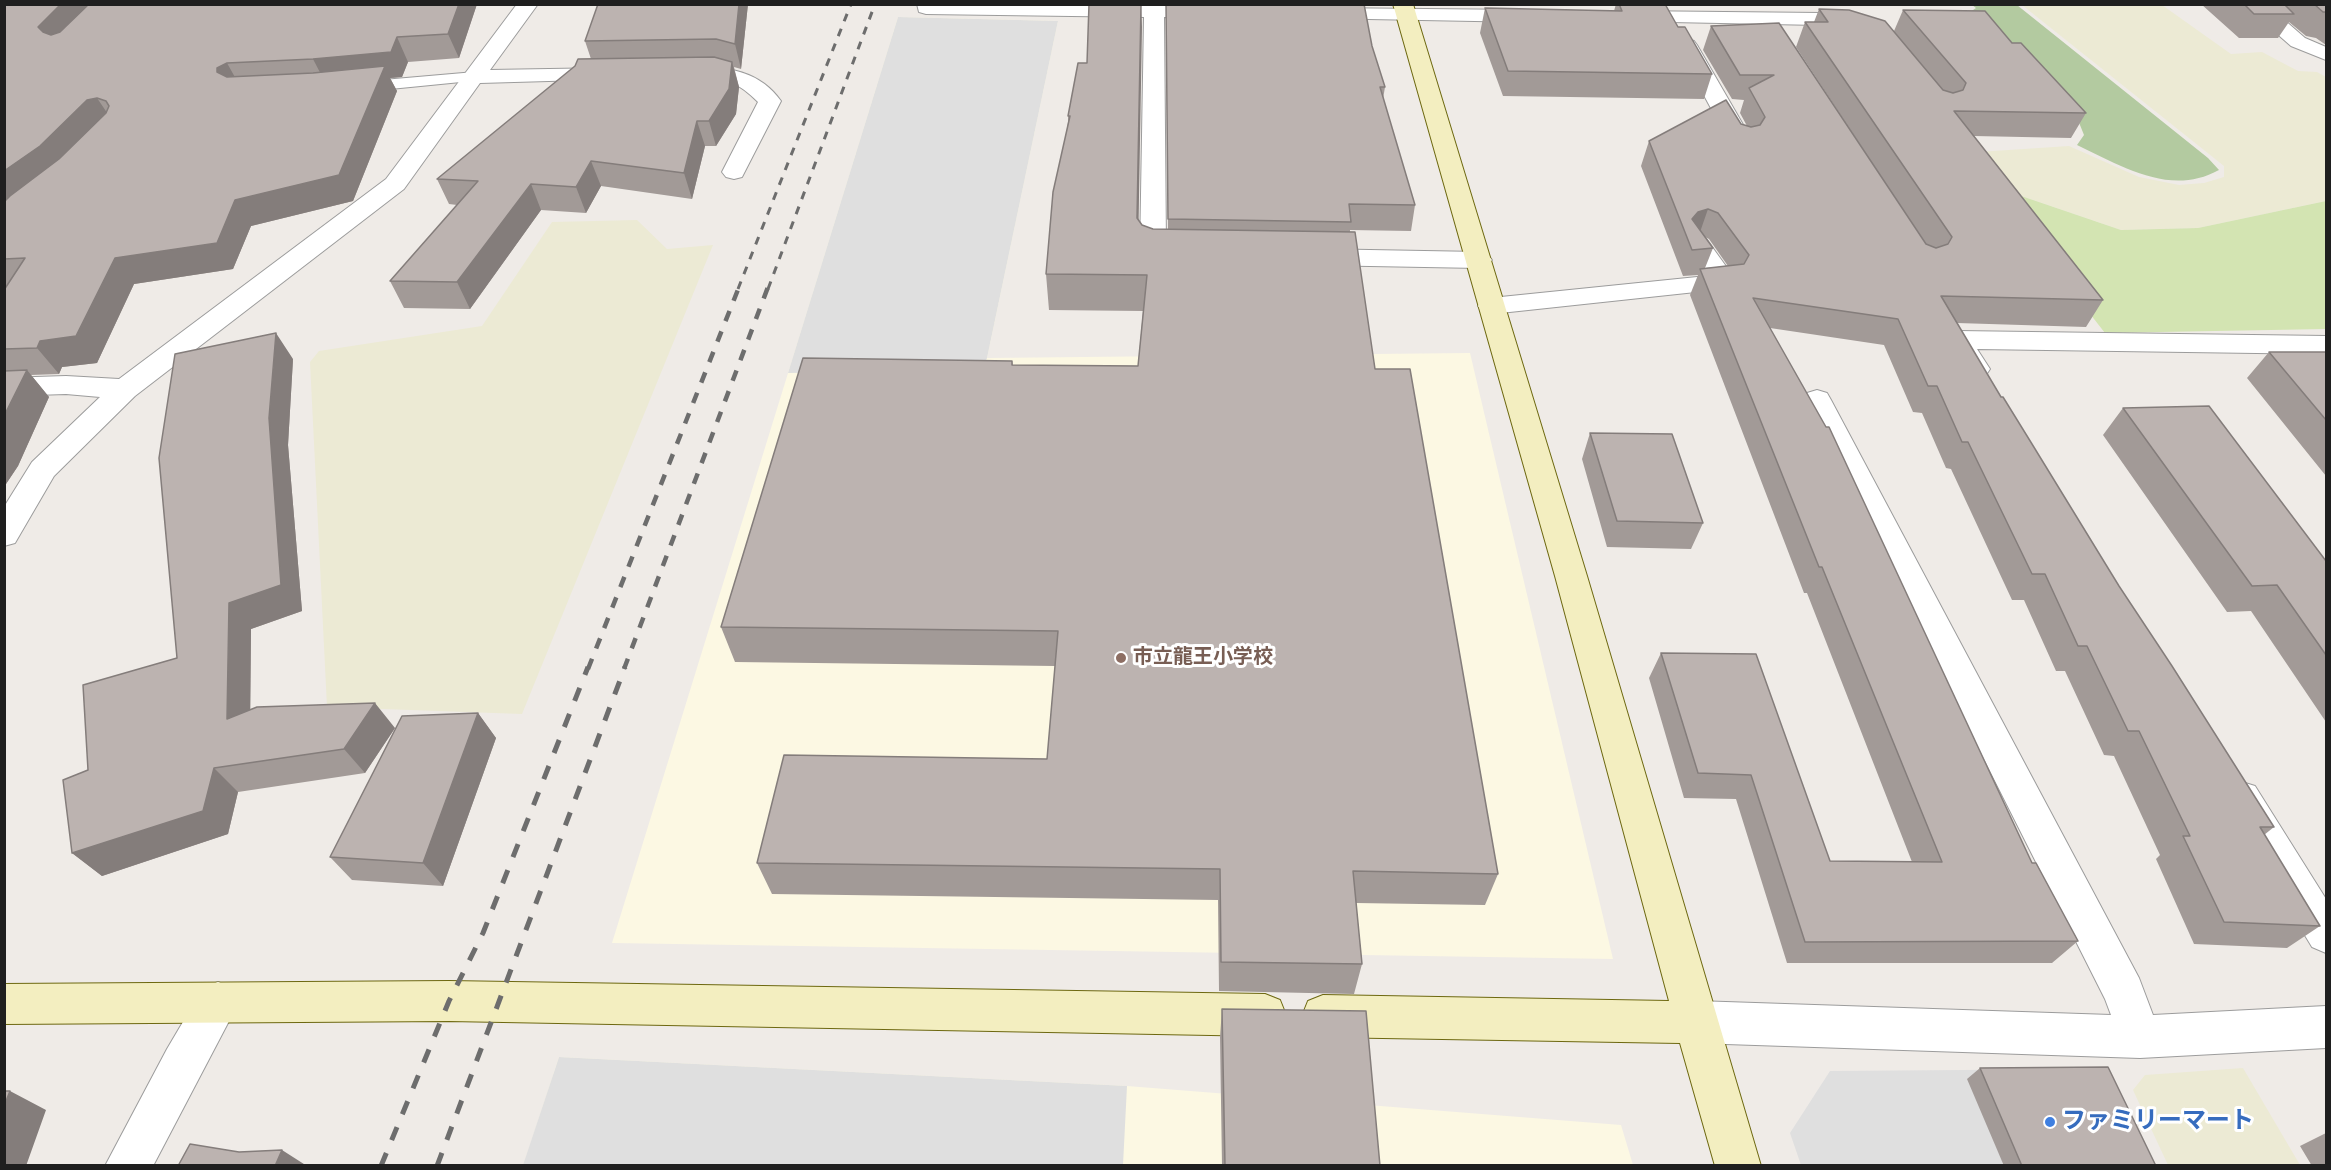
<!DOCTYPE html>
<html>
<head>
<meta charset="utf-8">
<style>
  body { margin:0 }
  #map { position:relative; width:2331px; height:1170px; overflow:hidden; background:#efebe7; font-family:"Sofia Sans Condensed",sans-serif }
  canvas { display:block }
  .frame { position:absolute; inset:0; border:6px solid #1f1f1f; pointer-events:none }
</style>
</head>
<body>
<div id="map">
<canvas width="2331" height="1170"></canvas>
<div class="frame"></div>
</div>
<script>
const ctx = document.querySelector('canvas').getContext('2d');
ctx.lineJoin = 'round';
function fill(path, color) { ctx.fillStyle = color; ctx.fill(path, 'evenodd'); }
function strokePath(path, color, width, dash) { ctx.strokeStyle = color; ctx.lineWidth = width; ctx.lineCap = dash ? 'butt' : 'round'; ctx.setLineDash(dash || []); ctx.stroke(path); }
function label(font, color, halo, rows, align = 'center') {
  ctx.font = font + ' "Sofia Sans Condensed","Noto Sans JP",sans-serif'; ctx.lineWidth = 6; ctx.setLineDash([]); ctx.textBaseline = 'middle'; ctx.strokeStyle = halo; ctx.fillStyle = color; for (const [text, x, y, turn = 0] of rows) {
    ctx.save(); ctx.translate(x, y); ctx.rotate((+turn || 0) * Math.PI / 180); ctx.textAlign = isNaN(turn) ? turn : align; if (halo) ctx.strokeText(text, 0, 0); ctx.fillText(text, 0, 0); ctx.restore();
  }
}
fill(new Path2D(`
  M898,17L1058,21L987,358L1470,353L1613,959L612,943Z
  M559,1057L1127,1086L1621,1125L1633,1165L523,1166Z`), '#fcf8e3');
fill(new Path2D(`
  M2022,5H2162L2231,54L2262,52L2298,71L2317,72L2326,77V201L2198,228L2121,230L1989,185L1963,153L2069,146L2139,177L2179,185L2204,183L2224,177V166Z
  M637,220L667,249L713,245L522,714L327,707L310,362L319,351L482,326L552,222Z
  M2243,1068L2300,1165H2168L2133,1090L2145,1075Z`), '#ecead4');
fill(new Path2D(`
  M1989,185L2121,230L2198,228L2326,201V329L2105,333Z`), '#d3e4b2');
fill(new Path2D(`
  M1972,5H2017L2208,158L2219,170C2170,197 2122,166 2077,145L2084,135L2078,120L1951,25L1976,8Z`), '#b3caa0');
fill(new Path2D(`
  M898,17L1058,21L987,358L982,370L788,373Z
  M559,1057L1127,1086L1123,1165H523Z
  M2096,1069L1968,1079L2004,1165H1801L1790,1133L1830,1071Z`), '#dfdfdf');
const lane = new Path2D(`
  M475,72L483,77L481,80L360,92L352,87L360,82Z`);
const street = new Path2D(`
  M517,4H538L490,70L609,68L617,69L620,74L617,79L480,83L404,189L135,396L54,476L15,543L4,546V507L32,462L100,397L66,394L4,396V378L66,376L119,379L386,179Z
  M917,4L1154,5L1217,8L1220,12L1217,16L1210,18L1164,17L1166,246L1180,249L1184,254L1180,259L1171,262L1144,259L1140,254L1144,17L926,14L919,12Z
  M2243,4H2266L2305,38L2326,47V60L2291,46Z
  M1322,8L1528,10L1535,12L1538,16L1535,20L1528,22L1315,18L1312,14L1315,10Z
  M1628,11L1821,13L1866,27L1869,31L1866,35L1859,37L1819,25L1621,21L1618,17L1621,13Z
  M1687,39L1694,41L1697,45L1753,142L1749,147L1741,149L1733,147L1729,142L1677,45L1680,41Z
  M693,67C727,66 760,71 781,101L742,177L734,179L726,177L722,172L758,102C726,70 721,86 685,78L682,73L685,68Z
  M1698,237L1707,240L1733,276L1737,282L1733,288L1491,314L1482,312L1478,306L1482,300L1491,298L1707,276L1685,245L1689,240Z
  M1315,249L1479,252L1488,255L1492,260L1488,265L1479,268L1315,265L1306,262L1302,257L1306,252Z
  M1958,331L2326,336V354L1977,349L1990,369L1986,375L1976,378L1966,375L1944,340L1948,334Z
  M1817,390L1827,393L1831,400L2139,978L2153,1015L2326,1006V1048L2140,1058L1696,1043L1681,1037L1675,1022L1681,1007L1696,1001L2111,1015L2105,999L1803,400L1807,393Z
  M2242,782L2255,786L2326,899V953L2312,947L2229,810L2223,798L2229,786Z
  M218,982L233,988L239,1002L153,1166H105L167,1049L203,988Z`);
const secondary = new Path2D(`
  M1393,4H1413L1587,576L1761,1166H1715L1680,1043L1323,1037L1308,1031L1302,1016L1308,1001L1323,995L1669,1001L1555,576Z
  M449,981L1265,994L1280,1000L1286,1015L1280,1030L1265,1036L449,1021L4,1024V984Z`);
strokePath(lane, '#9c9c9c', 2);
strokePath(street, '#9c9c9c', 2);
strokePath(secondary, '#6d6810', 2);
fill(lane, '#fff');
fill(street, '#fff');
fill(secondary, '#f3eec0');
strokePath(new Path2D(`
  M738,289L851,4
  M768,289L875,4`), '#6d6d6d', 3, [8, 8]);
strokePath(new Path2D(`
  M588,669L739,287
  M624,669L768,287`), '#6d6d6d', 4.5, [11, 11]);
strokePath(new Path2D(`
  M381,1166L449,1001L483,933L588,667
  M437,1166L625,667`), '#6d6d6d', 5, [14, 14]);
fill(new Path2D(`
  M4,4H477L459,58L408,62L402,77L390,78L397,91L353,201L251,226L233,269L134,284L97,363L62,367L59,374L31,375L49,397L18,466L4,487V290L7,286H4Z
  M748,4L741,69L734,67L739,87L736,114L716,146H705L692,199L601,186L586,213L541,210L470,309L404,308L390,281L457,205L449,204L437,179L591,59L585,41Z
  M1141,4L1138,220L1142,225L1153,229H1168L1166,4L1372,46L1385,87L1383,99L1415,205L1411,231L1350,230V232L1375,369L1498,874L1485,905L1356,903L1362,964L1354,994L1219,991L1218,900L772,894L757,863L1047,759L1055,666L735,662L721,627L1012,361L1013,365L1138,366L1143,311L1049,310L1046,274L1068,122V116L1087,63Z
  M1616,4H1665L1678,27L1712,74L1704,99L1503,96L1480,33L1485,8L1614,11Z
  M2201,4H2326V45L2316,38L2306,36L2289,22L2278,38H2239Z
  M1819,9L1894,31L1903,10L2012,43L2086,113L2071,138L1974,136L2103,300L2086,327L1957,323L2001,397L2119,586L2274,827L2264,835L2320,926L2287,948L2194,944L2156,859L2160,855L2114,756L2104,755L2065,671H2056L2024,600H2012L1951,469L1946,468L1922,413L1913,412L1884,345L1770,328L2032,863L2078,941L2052,963H1787L1736,799L1684,798L1649,678L1661,653L1830,861L1912,862L1807,593H1804L1690,295L1698,275L1683,276L1641,166L1649,141L1741,124L1747,126L1740,113L1744,100L1732,99L1703,50L1711,26L1779,23L1920,236L1796,47L1805,22H1814ZM1705,237L1709,239L1728,266L1705,268L1713,248Z
  M2269,352H2326V476L2247,378Z
  M293,359L288,445L302,611L251,629L250,710L395,728L365,773L238,792L228,834L102,876L72,853L88,770L177,658Z
  M2123,408L2326,561V722L2251,611L2227,612L2103,435Z
  M1590,433L1703,523L1691,549L1607,547L1582,459Z
  M478,713L496,738L443,886L352,880L330,857Z
  M1222,1009L1380,1166H1222L1220,1037Z
  M1980,1068L2156,1166H2004L1967,1079Z
  M2326,1133V1166H2312L2300,1146Z`), '#a29a97');
fill(new Path2D(`
  M61,4H100L55,51L38,27Z
  M459,4H477L459,58L448,34Z
  M739,4H748L741,69L735,44Z
  M1141,4L1142,27L1138,254L1137,218Z
  M397,37L408,62L402,77L390,78L397,91L353,201L251,226L233,269L134,284L97,363L62,367L59,374L37,348L40,341L115,258L235,200L326,84L313,59Z
  M732,62L739,87L736,114L716,146L709,121Z
  M227,63L241,88L217,72V68Z
  M97,98L114,123L4,213V171L87,100Z
  M697,121L705,146L692,199L684,173Z
  M591,161L601,186L586,213L576,187Z
  M531,184L541,210L470,309L457,282Z
  M1708,209L1699,235L1692,219L1698,212Z
  M276,333L293,359L288,445L302,611L251,629L250,744L227,719L229,603L269,418Z
  M27,370L49,397L18,466L4,487V416Z
  M375,703L395,728L365,773L344,749Z
  M478,713L496,738L443,886L423,863Z
  M214,768L238,792L228,834L102,876L72,853Z
  M10,1091L46,1110L26,1166H4V1106Z
  M282,1150L307,1166H275Z`), '#847d7b');
const building = new Path2D(`
  M4,4H61L38,27L43,32L51,35L60,32L89,4H459L448,34L397,37L391,52L313,59L227,63L217,68V72L227,77L313,73L385,66L339,175L235,200L217,243L115,258L76,336L40,341L37,348L4,349V290L25,258L4,259V202L10,196L59,159L106,113L109,106L106,101L97,98L87,100L40,146L4,171Z
  M598,4H739L735,44L716,39L585,41Z
  M1089,4H1141L1137,218L1142,225L1153,229L1355,232L1375,369H1410L1498,874L1353,871L1362,964L1221,962L1220,869L757,863L784,755L1047,759L1058,631L721,627L803,358L1012,361V365L1138,366L1147,275L1046,274L1053,192L1070,116H1068L1078,63H1087Z
  M1166,4H1364L1372,46L1385,87H1380L1415,205L1349,204L1351,222L1168,219Z
  M1619,4H1665L1678,27H1685L1712,74L1508,71L1485,8L1622,11Z
  M2244,4H2284L2294,14H2254Z
  M2314,4H2326V12H2323Z
  M1819,9L1849,10L1885,21L1943,90L1953,93L1963,90L1966,83L1903,10L1985,11L2012,43H2021L2086,113L1954,111L2103,300L1941,296L2001,397H2003L2032,444L2119,586L2172,666L2274,827H2260L2320,926L2224,922L2183,836H2190L2139,731H2128L2087,646H2078L2045,574H2032L1968,442H1962L1937,386H1928L1898,319L1753,298L1826,427H1829L2032,863H2036L2078,941L1805,942L1751,775L1698,773L1661,653L1756,654L1830,861L1942,862L1822,567H1819L1700,269L1744,264L1749,255L1718,213L1708,209L1698,212L1692,219L1713,248L1692,250L1649,141L1726,100L1741,124L1751,127L1760,125L1765,117L1749,88L1774,75H1740L1711,26L1779,23L1926,244L1936,248L1948,244L1952,237L1805,22H1828Z
  M714,57L732,62L729,89L709,121H697L684,173L591,161L576,187L531,184L457,282L390,281L478,181L437,179L575,66L578,59Z
  M276,333L269,418L281,585L229,603L227,719L257,707L375,703L344,749L214,768L203,811L72,853L63,780L88,770L83,685L177,658L159,458L175,354Z
  M2269,352H2326V420Z
  M27,370L4,416V371Z
  M2209,406L2326,561V655L2277,585L2252,586L2123,408Z
  M1590,433L1672,434L1703,523L1617,521Z
  M478,713L423,863L330,857L402,716Z
  M1222,1009L1366,1011L1380,1166H1225Z
  M2108,1067L2156,1166H2022L1980,1068Z
  M4,1091H10L4,1106Z
  M190,1144L239,1152L282,1150L275,1166H178Z`);
fill(building, '#bcb3b0');
strokePath(building, '#847d7b', 1.5);
for (const [x, y, r, color] of [
  [1121,658,6,"#8d6e63"],
  [2050,1122,6,"#3f7fe0"]
]) { const dot = new Path2D(); dot.arc(x, y, r, 0, 2 * Math.PI); ctx.fillStyle = color; ctx.fill(dot); strokePath(dot, '#fff', 2); }
label('bold 20px', '#785e54', '#fff', [
  ["市立龍王小学校",1133,658]
], 'left');
label('bold 24px', '#366cbe', '#fff', [
  ["ファミリーマート",2062,1122]
], 'left');
</script>
</body>
</html>
